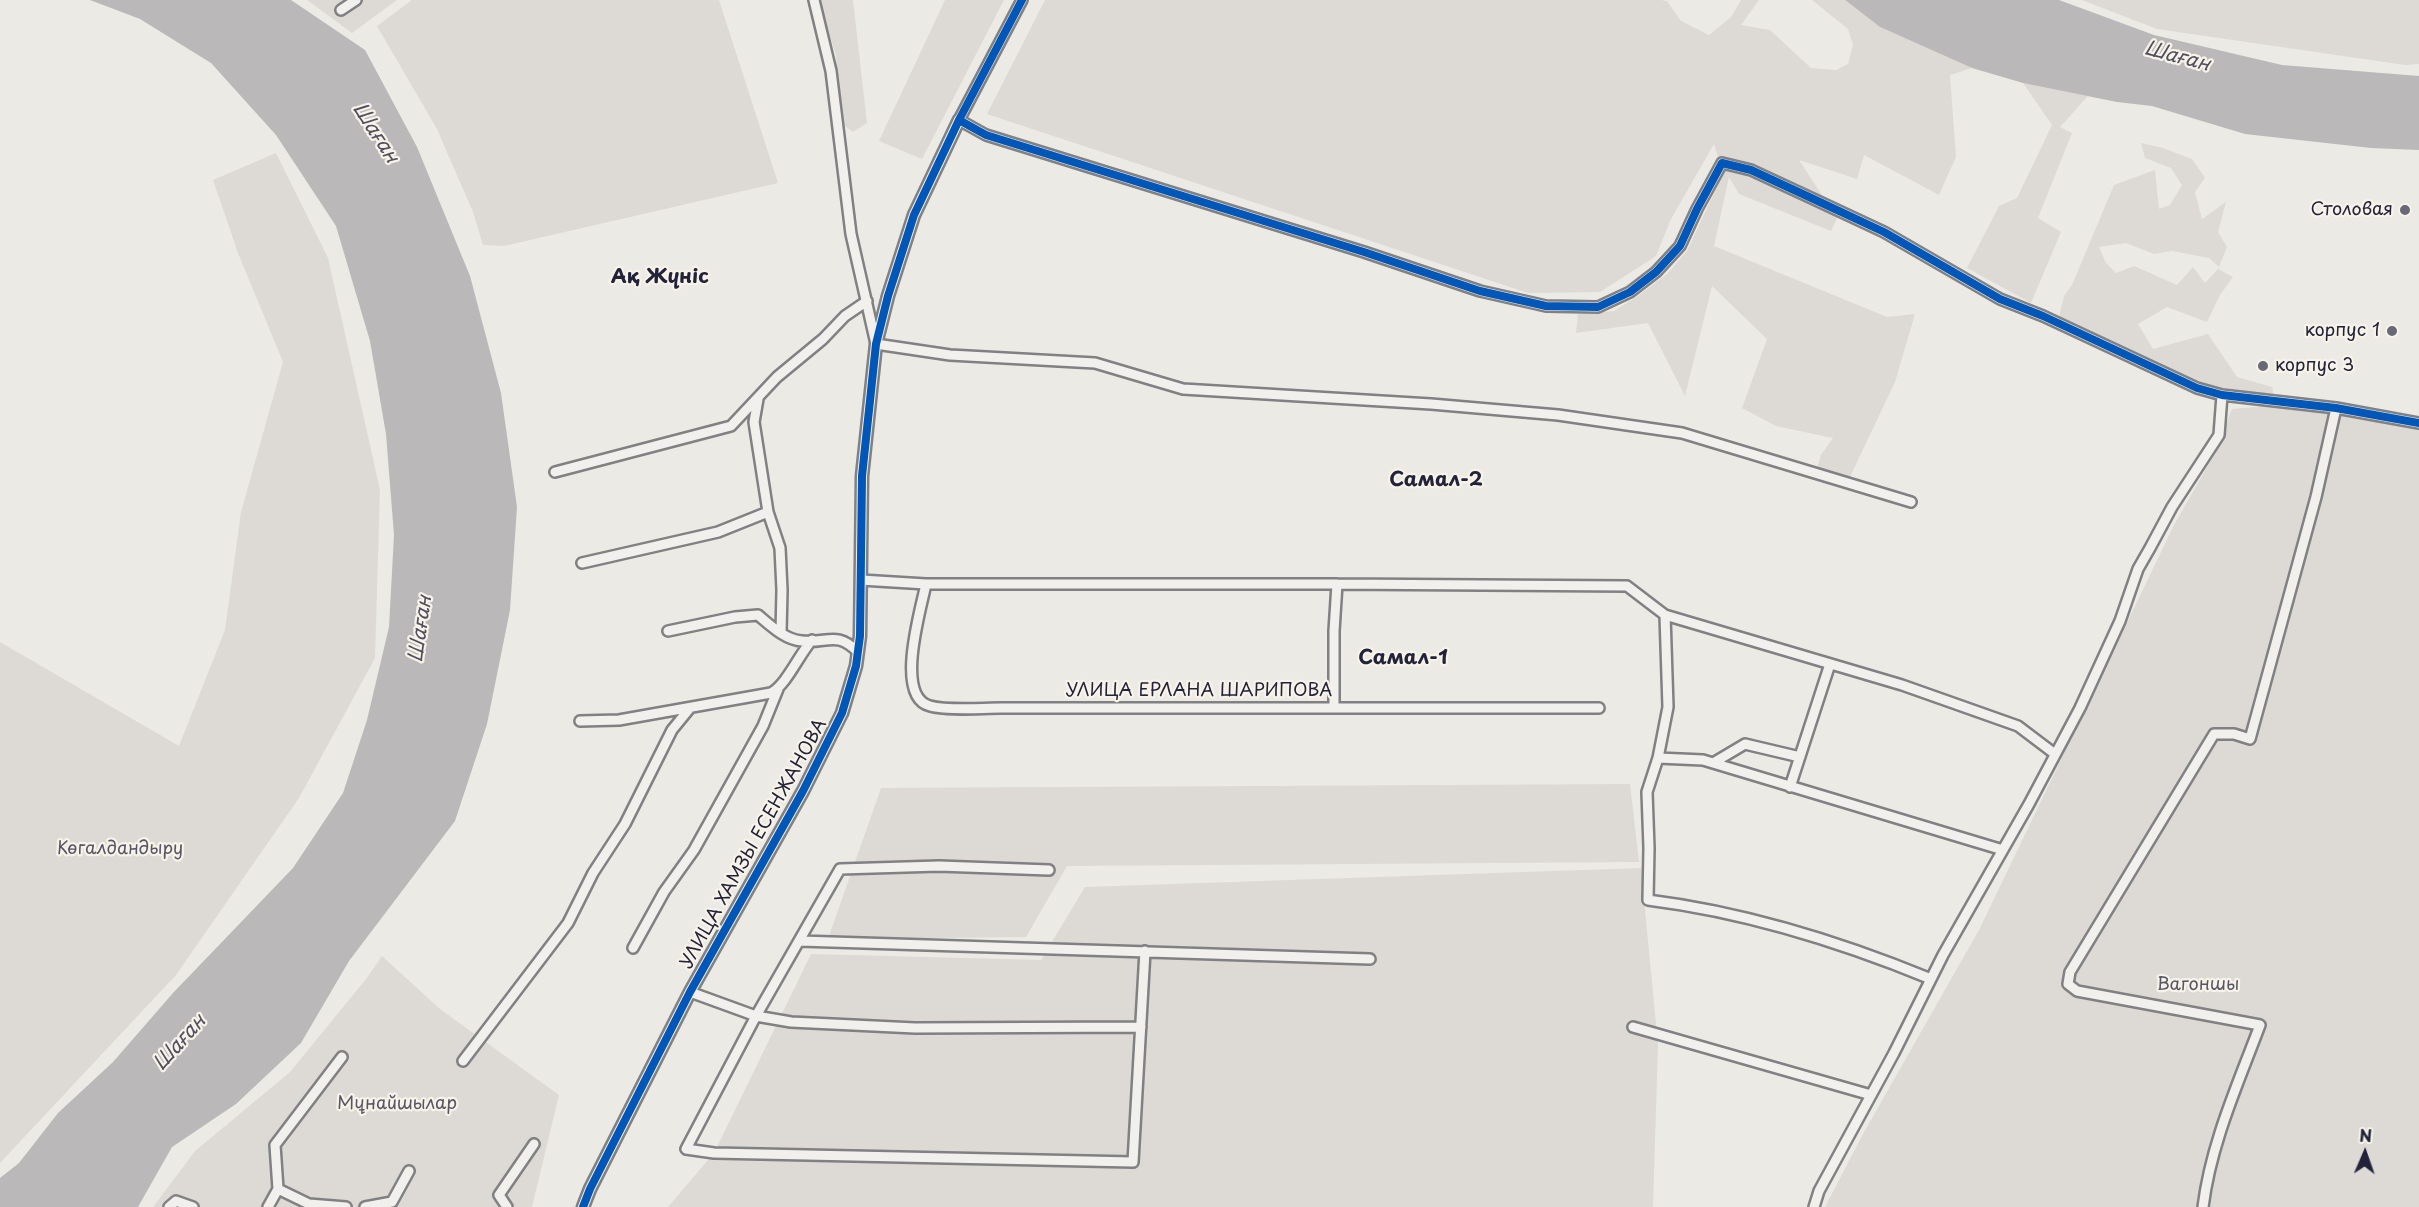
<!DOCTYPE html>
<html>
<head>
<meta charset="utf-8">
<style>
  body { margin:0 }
  #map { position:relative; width:2419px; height:1207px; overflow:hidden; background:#ebeae4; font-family:"Playpen Sans",sans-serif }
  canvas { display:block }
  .north { position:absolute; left:2335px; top:1123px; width:60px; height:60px; -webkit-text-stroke:4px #f7f3e8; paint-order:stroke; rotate:2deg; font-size:16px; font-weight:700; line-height:24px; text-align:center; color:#22223b }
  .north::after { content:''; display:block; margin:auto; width:21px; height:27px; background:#22223b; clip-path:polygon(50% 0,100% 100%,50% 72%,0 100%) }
</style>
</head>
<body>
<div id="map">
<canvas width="2419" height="1207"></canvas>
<div class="north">N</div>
</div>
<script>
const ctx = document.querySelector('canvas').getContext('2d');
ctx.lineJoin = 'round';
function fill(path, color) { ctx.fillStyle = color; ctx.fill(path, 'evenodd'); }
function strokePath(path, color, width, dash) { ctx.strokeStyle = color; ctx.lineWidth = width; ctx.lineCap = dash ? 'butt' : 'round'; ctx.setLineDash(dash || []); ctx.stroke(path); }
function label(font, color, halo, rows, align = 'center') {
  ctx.font = font + ' "Playpen Sans",sans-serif'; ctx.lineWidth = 4.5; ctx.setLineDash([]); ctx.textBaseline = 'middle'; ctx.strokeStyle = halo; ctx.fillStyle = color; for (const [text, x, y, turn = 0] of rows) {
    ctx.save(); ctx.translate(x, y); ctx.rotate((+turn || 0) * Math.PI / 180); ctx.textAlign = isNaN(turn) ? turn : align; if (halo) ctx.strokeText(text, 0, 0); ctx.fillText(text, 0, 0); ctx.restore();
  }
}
fill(new Path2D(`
  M307,0H397L352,33Z
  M412,0H719L778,183L504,246L483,245L473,212L437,129L377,26Z
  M818,0H853L867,123L853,132L842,124L836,55Z
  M945,0H1004L922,159L879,141Z
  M1045,0H1661L1667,1L1681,21L1709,35L1731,17L1741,0H1759L1741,25L1770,30L1811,68L1836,70L1848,64L1853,45L1848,29L1812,0H1845L1880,27L1972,68L1950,75L1956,157L1939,195L1864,155L1857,179L1799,160L1837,218L1831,231L1739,194L1729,177L1714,246L1887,317L1915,314L1895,382L1849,479L1816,472L1821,455L1833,438L1776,426L1742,408L1767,339L1712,286L1685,396L1648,323L1576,333L1578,314L1614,311L1638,296L1667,274L1687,251L1723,174L1714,144L1671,219L1656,256L1600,292L1528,293L987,114Z
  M2082,0H2419V64L2405,65L2157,29Z
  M2023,83L2088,96L2060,127L2072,133L2038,218L2061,232L2031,303L1967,268L1999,206L2017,198L2052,125Z
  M2141,143L2163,148L2192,159L2205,178L2195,192L2202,219L2226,202L2218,232L2227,247L2219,267L2209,258L2172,251L2154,254L2126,243L2099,247L2106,263L2116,273L2134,266L2177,285L2193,267L2205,283L2218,269L2233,277L2220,295L2207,322L2167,307L2138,324L2153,349L2208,334L2237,377L2272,387L2274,396L2197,384L2059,317L2064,296L2072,285L2114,185L2155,170L2159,209L2170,205L2182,185L2171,168L2145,158Z
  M276,153L328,258L380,490L375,658L299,798L176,975L0,1163V642L179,746L225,630L241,512L283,362L238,253L213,180Z
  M2280,405L2419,428V1207H1825L1863,1134L1979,930L2174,525L2214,455L2232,409Z
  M1630,784L1639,862L1067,866L1026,937L828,939L881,788Z
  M1641,868L1658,1045L1653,1207H668L714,1153L811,954L1041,960L1085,887Z
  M382,956L440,1009L559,1095L532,1207H153L195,1151L290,1072L366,979Z`), '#dddad5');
fill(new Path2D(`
  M90,0H291L365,50L417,147L470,276L501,393L517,507L510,610L487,724L455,821L349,961L301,1043L236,1104L172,1147L138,1207H0V1178L19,1163L58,1113L113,1062L173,993L293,868L343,793L367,720L389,627L394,535L386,434L370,341L336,226L276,135L211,63L140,19Z
  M1845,0H2059L2154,35L2282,65L2419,76V150L2371,148L2245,134L2152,106L2117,102L2023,83L1972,68L1880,27Z`), '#bbb8b9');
const minor = new Path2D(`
  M814,0L831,71L851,234L876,344L950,355L1095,363L1183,389L1431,404L1558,415L1682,433L1911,502
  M1022,0L959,120L986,135L1364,252L1480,291L1546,306L1598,307L1630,292L1656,272L1680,246L1697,209L1722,163L1751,170L1807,196L1884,232L2000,299L2043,316L2197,388L2222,395L2336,408L2419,423
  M341,10L356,0
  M758,399L754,422L768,512L780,548L782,590L781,633
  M555,472L731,426L777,377L823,339L845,316L867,301
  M582,563L718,532L768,512
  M861,580L926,584H1337L1627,586L1665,615L1902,685L1953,703L2018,726L2055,754
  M926,584C921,609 894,697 930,706C948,711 981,708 1001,708H1599
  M1665,615L1668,707L1658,758L1647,792L1649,848L1648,900C1744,912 1841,942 1931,979
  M668,631L735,617L758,615C770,625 785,640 802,641C827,644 836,630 858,652
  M1334,707V631L1337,584
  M580,721L619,720L771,693C787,684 798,656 812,640
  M1658,758L1703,760L2003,850
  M1713,763L1745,744L1800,757
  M1790,787L1830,664
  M1049,870L939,866L840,869L756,1016L686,1149L714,1153L1133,1162L1145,951
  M800,941L1370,959
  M633,948L664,892L694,850L763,726L778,689
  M690,992L756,1016L791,1022L915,1028L1141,1027
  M1633,1027L1871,1095
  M463,1061L568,923L593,873L625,824L672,730L690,708
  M278,1189L309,1204L346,1207
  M169,1207L176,1201L193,1207
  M268,1207L278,1189L275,1145L342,1057
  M365,1207L392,1202L409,1171
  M507,1207L499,1195L534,1144
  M1814,1207L1819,1191L1894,1053L1943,955L2029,804L2080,708L2120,621L2138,569L2150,548L2172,507L2219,435L2222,395
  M2203,1207C2211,1143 2238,1084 2260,1025L2077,991L2068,984L2070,972L2214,734H2234L2250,739L2316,497L2336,408`);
const tertiary = new Path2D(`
  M583,1207L590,1189L690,992L803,791L842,713L856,666L860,636L862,476L876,344L888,296L914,215L959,120`);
strokePath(minor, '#818083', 14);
strokePath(tertiary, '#818083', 15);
strokePath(minor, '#f1f0ec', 9);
strokePath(tertiary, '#f1f0ec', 10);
strokePath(new Path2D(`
  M959,120L986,135L1364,252L1480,291L1546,306L1598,307L1630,292L1656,272L1680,246L1697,209L1722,163L1751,170L1807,196L1884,232L2000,299L2043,316L2197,388L2222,395L2336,408L2419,423
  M583,1207L590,1189L690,992L803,791L842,713L856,666L860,636L862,476L876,344L888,296L914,215L959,120L1022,0`), '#0057b8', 8);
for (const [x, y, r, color] of [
  [2405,210,6,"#686876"],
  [2392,331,6,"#686876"],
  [2263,366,6,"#686876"]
]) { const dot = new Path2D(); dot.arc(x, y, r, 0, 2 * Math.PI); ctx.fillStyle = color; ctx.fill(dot); strokePath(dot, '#f7f3e8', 2); }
label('18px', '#22223b', '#f7f3e8', [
  ["Столовая",2393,210],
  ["корпус 1",2380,331],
  ["корпус 3",2275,366,"left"]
], 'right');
label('18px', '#22223b', '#f7f3e8', [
  ["УЛИЦА ЕРЛАНА ШАРИПОВА",1199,691],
  ["УЛИЦА ХАМЗЫ ЕСЕНЖАНОВА",754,844,-61]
]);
label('18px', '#575566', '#f7f3e8', [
  ["Көгалдандыру",120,849],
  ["Вагоншы",2198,985],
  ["Мұнайшылар",397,1104]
]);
label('italic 20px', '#504f60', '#f7f3e8', [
  ["Шаған",2177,57,15],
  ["Шаған",375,133,57],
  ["Шаған",421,629,-82],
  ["Шаған",180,1043,-48]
]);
label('bold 20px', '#22223b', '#f7f3e8', [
  ["Ақ Жүніс",660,277],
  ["Самал-2",1436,480],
  ["Самал-1",1403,658]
]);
</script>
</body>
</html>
